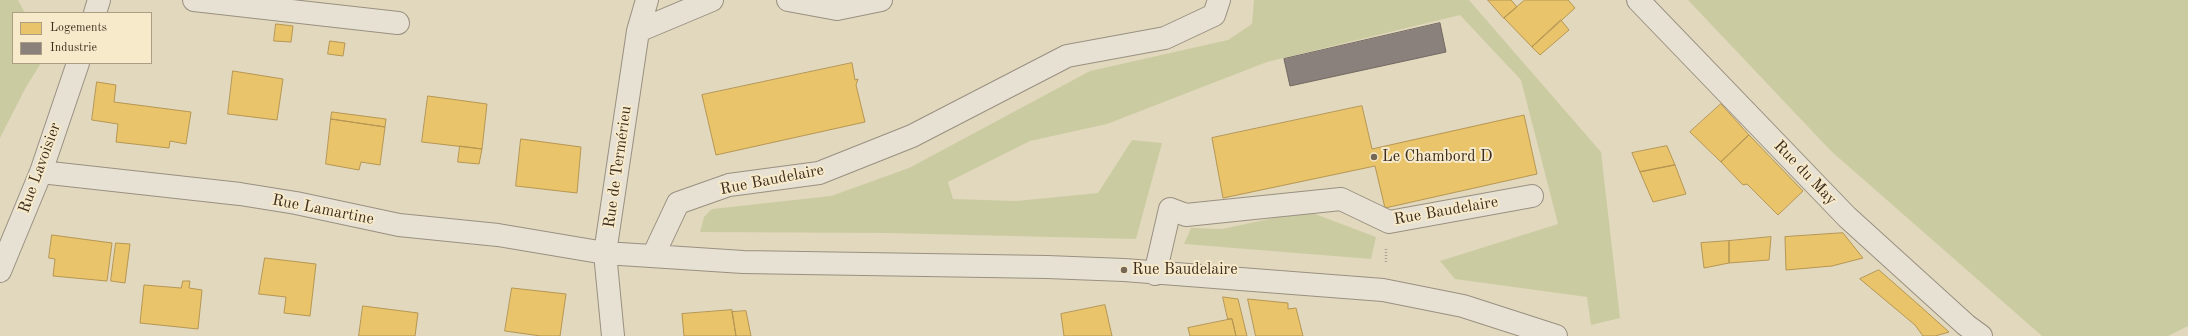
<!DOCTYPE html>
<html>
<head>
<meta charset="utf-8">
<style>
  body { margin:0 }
  #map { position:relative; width:2188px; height:336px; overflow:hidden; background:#e2d8bd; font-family:"Old Standard TT",serif }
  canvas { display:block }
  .legend { position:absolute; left:12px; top:12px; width:140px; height:52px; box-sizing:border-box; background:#f6eaca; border:1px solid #ac9e85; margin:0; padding:5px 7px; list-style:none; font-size:12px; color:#3d2c1d }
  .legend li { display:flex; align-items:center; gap:8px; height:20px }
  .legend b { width:20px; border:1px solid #ac9e85 }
</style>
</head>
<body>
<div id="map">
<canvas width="2188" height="336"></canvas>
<ul class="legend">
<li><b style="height:11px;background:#e9c46a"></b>Logements</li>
<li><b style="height:11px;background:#8a817c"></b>Industrie</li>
</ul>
</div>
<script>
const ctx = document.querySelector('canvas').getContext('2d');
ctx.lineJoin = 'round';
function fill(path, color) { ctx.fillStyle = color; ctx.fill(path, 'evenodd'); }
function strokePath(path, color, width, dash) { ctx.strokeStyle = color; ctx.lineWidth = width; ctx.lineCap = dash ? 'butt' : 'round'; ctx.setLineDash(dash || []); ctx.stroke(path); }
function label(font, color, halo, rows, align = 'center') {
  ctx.font = font + ' "Old Standard TT",serif'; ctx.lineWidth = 4; ctx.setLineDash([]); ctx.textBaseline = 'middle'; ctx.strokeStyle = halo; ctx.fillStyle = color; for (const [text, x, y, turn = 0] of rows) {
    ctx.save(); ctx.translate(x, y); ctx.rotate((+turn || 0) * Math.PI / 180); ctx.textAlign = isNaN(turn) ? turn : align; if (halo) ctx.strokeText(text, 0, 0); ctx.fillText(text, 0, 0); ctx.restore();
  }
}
fill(new Path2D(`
  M0,0H18L25,13H13V63H41L26,87L0,138Z
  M1254,0H1469L1601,152L1620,318L1591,325L1587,297L1455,279L1440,261L1558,224L1521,80L1460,15L1267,62L1107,124L1030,141L948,182L953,199L1016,201L1098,193L1132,140L1162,143L1136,239L886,233L700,232L704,217L712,209L831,196L909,168L1090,71L1228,40L1252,24Z
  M1688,0H2188V326L2168,336H2042L1831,151Z
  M1307,211L1376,237L1371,259L1184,244L1191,228L1222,229Z`), '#cbcba2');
const homes = new Path2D(`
  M1488,0H1511L1517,7L1504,18Z
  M1525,0H1568L1575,8L1532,47L1504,18Z
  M1561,20L1569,30L1540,55L1532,47Z
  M276,24L293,26L291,42L274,41Z
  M330,41L345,43L343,56L328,54Z
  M852,63L855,80L858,79L856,85L865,122L716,155L702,95Z
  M233,71L283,79L277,120L228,114Z
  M97,82L116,85L114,102L191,112L186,144L170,141L169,148L116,142L118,124L92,120Z
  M428,96L487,104L482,149L422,142Z
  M1721,104L1749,135L1721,162L1690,132Z
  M1362,106L1372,149L1524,115L1537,174L1385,208L1375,166L1223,198L1212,138Z
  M332,112L386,119L385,127L331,119Z
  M331,119L385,127L380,165L361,162L359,170L326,164Z
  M1749,135L1803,191L1778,215L1747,184L1743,185L1721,162Z
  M521,139L581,147L577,193L516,186Z
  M460,146L482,149L479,164L458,162Z
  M1667,146L1675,165L1640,172L1632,153Z
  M1675,165L1686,194L1653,202L1640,172Z
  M1843,233L1863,258L1832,266L1786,270L1785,237Z
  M52,235L112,243L107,281L53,276L55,259L49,258Z
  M1771,237L1769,260L1729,263V241Z
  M1729,241V263L1704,268L1701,243Z
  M116,243L130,244L125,283L111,281Z
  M265,258L316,264L310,316L284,313L286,297L259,294Z
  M1879,270L1920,306L1949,332L1935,336H1923L1915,325L1860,279Z
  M183,281H190L189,288L202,290L198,329L140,323L144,285L181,288Z
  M512,288L566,294L560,336H541L505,331Z
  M1223,297L1238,299L1247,336H1236L1232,319H1228Z
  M1248,299L1288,303V309L1296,308L1303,336H1256Z
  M1105,305L1112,336H1064L1061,314Z
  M363,306L418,313L415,336H359Z
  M732,310L736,336H684L682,314Z
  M746,311L751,336H736L732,312Z
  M1232,319L1236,336H1190L1188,328Z`);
fill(homes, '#e9c46a');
strokePath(homes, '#b59653', 1);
const industry = new Path2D(`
  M1440,23L1446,52L1290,86L1284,59Z`);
fill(industry, '#8a817c');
strokePath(industry, '#736860', 1);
const minor = new Path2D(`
  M194,0L398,23
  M788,0L837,9L881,0
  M1638,0L1847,217L1966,325L1981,336
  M95,13L99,0
  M638,31L712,0
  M41,172L240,194L296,203L399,225L498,235L605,253L743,262L1047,267L1124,270L1383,290L1463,306L1556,336
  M653,256L678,203L729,185L819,173L912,136L1067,56L1165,38L1214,15L1219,0
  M0,271L41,172L78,63
  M1155,274L1170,209L1186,215L1341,199L1389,222L1532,196
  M613,336L605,253L638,31L647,0`);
strokePath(minor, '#999080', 24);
strokePath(new Path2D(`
  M1386,262V249`), '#a9a398', 2.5, [1, 2]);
strokePath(minor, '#e7e1d4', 22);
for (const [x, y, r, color] of [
  [1374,157,4,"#776855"],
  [1124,270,4,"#776855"]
]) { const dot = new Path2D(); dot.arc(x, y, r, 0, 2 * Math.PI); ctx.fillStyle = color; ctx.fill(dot); strokePath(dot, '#f6eaca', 1.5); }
label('16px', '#3d2c1d', '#f6eaca', [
  ["Le Chambord D",1382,157],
  ["Rue Baudelaire",1132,270]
], 'left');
label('16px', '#3d2c1d', '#f6eaca', [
  ["Rue de Termérieu",618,167,-82],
  ["Rue Lavoisier",40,168,-70],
  ["Rue du May",1805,173,46],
  ["Rue Baudelaire",772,180,-11],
  ["Rue Lamartine",323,210,11],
  ["Rue Baudelaire",1446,211,-10]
]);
</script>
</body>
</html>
